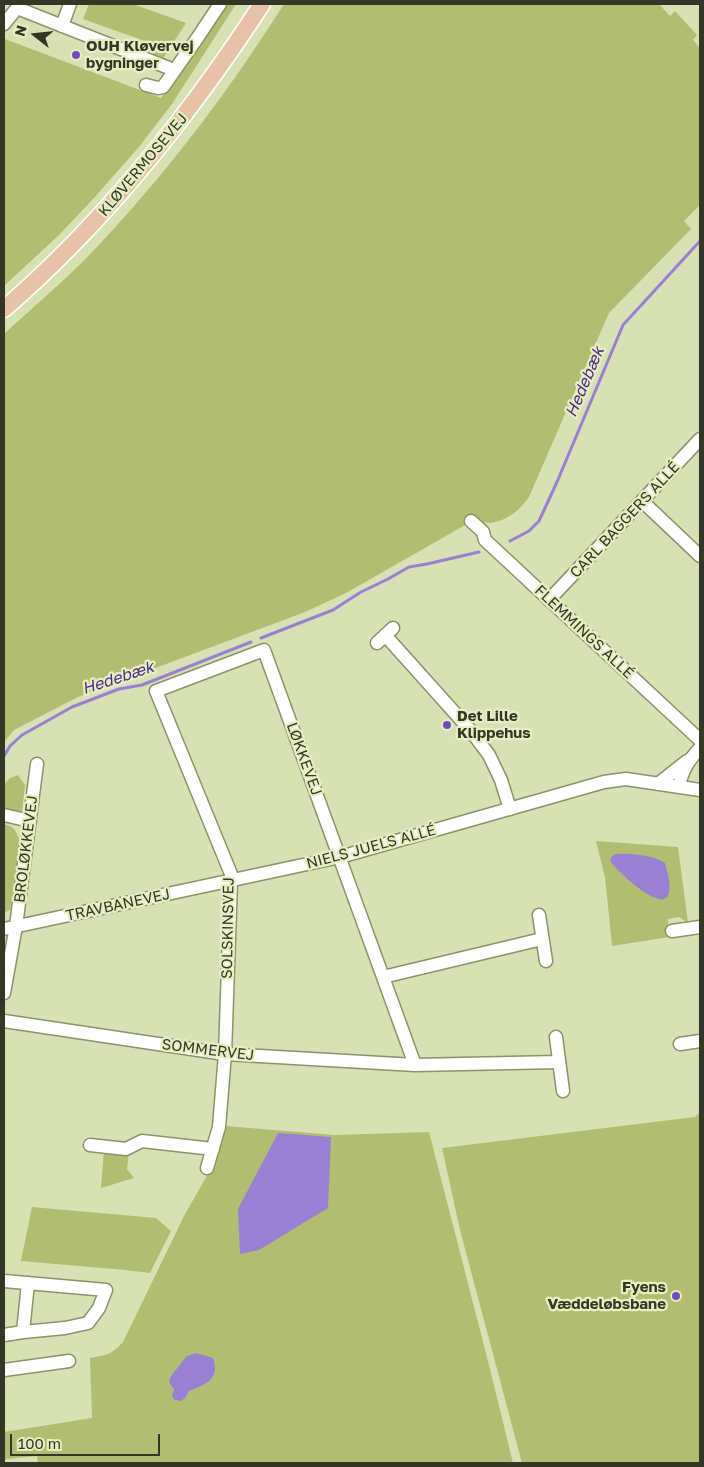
<!DOCTYPE html>
<html>
<head>
<meta charset="utf-8">
<style>
  body { margin:0 }
  #map { position:relative; width:704px; height:1467px; overflow:hidden; background:#d8e1b4; font-family:"Golos Text",sans-serif }
  canvas { display:block }
  .frame { position:absolute; inset:0; border:5px solid #343725; pointer-events:none }
  .north { position:absolute; left:10px; top:10px; width:50px; height:50px; -webkit-text-stroke:4px #e5efc1; paint-order:stroke; rotate:286deg; font-size:14px; font-weight:700; line-height:20px; text-align:center; color:#343725 }
  .north::after { content:''; display:block; margin:auto; width:18px; height:22px; background:#343725; clip-path:polygon(50% 0,100% 100%,50% 72%,0 100%) }
  .scale { position:absolute; left:10px; top:1434px; width:150px; height:22px; box-sizing:border-box; border:2px solid #343725; border-top:0; padding-left:6px; font-size:15px; line-height:18px; white-space:nowrap; color:#343725; -webkit-text-stroke:4px #e5efc1; paint-order:stroke }
</style>
</head>
<body>
<div id="map">
<canvas width="704" height="1467"></canvas>
<div class="frame"></div>
<div class="north">N</div>
<div class="scale">100 m</div>
</div>
<script>
const ctx = document.querySelector('canvas').getContext('2d');
ctx.lineJoin = 'round';
function fill(path, color) { ctx.fillStyle = color; ctx.fill(path, 'evenodd'); }
function strokePath(path, color, width, dash) { ctx.strokeStyle = color; ctx.lineWidth = width; ctx.lineCap = dash ? 'butt' : 'round'; ctx.setLineDash(dash || []); ctx.stroke(path); }
function label(font, color, halo, rows, align = 'center') {
  ctx.font = font + ' "Golos Text",sans-serif'; ctx.lineWidth = 4.5; ctx.setLineDash([]); ctx.textBaseline = 'middle'; ctx.strokeStyle = halo; ctx.fillStyle = color; for (const [text, x, y, turn = 0] of rows) {
    ctx.save(); ctx.translate(x, y); ctx.rotate((+turn || 0) * Math.PI / 180); ctx.textAlign = isNaN(turn) ? turn : align; if (halo) ctx.strokeText(text, 0, 0); ctx.fillText(text, 0, 0); ctx.restore();
  }
}
fill(new Path2D(`
  M89,4H133L186,23L162,60L152,56L156,45L83,19Z
  M224,4H236L172,104L138,148L94,198L59,235L4,286V44L5,39L161,98L178,76Z
  M284,4H659L670,16L675,11L697,35L693,40L700,48V205L684,221L691,229L609,313L529,497C520,510 507,521 490,523C486,523 482,521 478,522C475,522 470,523 467,524L346,593L305,612L78,697L14,730L4,742V334C39,302 76,271 108,235C174,164 232,86 284,4Z
  M18,775L25,785L22,812L12,813L4,810V784L10,778Z
  M4,824C15,827 16,831 20,841L10,910L4,913Z
  M596,841L678,847L688,923L679,917L668,919L669,937L612,946L605,877Z
  M699,1108H700V1463H522L460,1230L442,1148L695,1117L699,1113Z
  M226,1126L334,1135L429,1132L490,1369L513,1463H38L37,1456L7,1459L4,1461V1432L92,1418L90,1358C107,1355 111,1355 123,1342L184,1216L213,1165ZM215,1363C214,1382 205,1386 189,1391L186,1397L173,1396L174,1389Z
  M104,1150L129,1152L127,1169L134,1178L101,1188Z
  M32,1207L156,1218L171,1231L150,1273L125,1270L21,1261Z`), '#b1be71');
fill(new Path2D(`
  M616,854C631,853 652,855 665,863C668,873 677,906 656,898C644,895 617,871 610,861L612,856Z
  M278,1133L331,1137L328,1208L259,1250L240,1254L238,1209Z
  M196,1353L213,1358C221,1378 205,1386 189,1391L186,1397L181,1401L175,1400L172,1396L174,1389L169,1382L171,1376L187,1356Z`), '#9980d3');
strokePath(new Path2D(`
  M510,541L529,531L539,521L557,482L623,325L700,241
  M261,638L333,610L361,592L388,579L409,567L427,564L479,552
  M4,756L10,746L22,735L72,707L119,689L142,685L251,642`), '#9980d3', 3);
const minor = new Path2D(`
  M4,24L17,8L174,70
  M62,26L70,4
  M146,85L158,88L163,87L198,37L220,4
  M642,501L700,556
  M471,521L483,532L485,540L499,553L700,740
  M549,600L700,439
  M385,635L471,731L489,755L501,780L510,809
  M377,643L393,628
  M658,784L687,761
  M679,787C682,770 689,760 700,748
  M4,815L30,821
  M539,915L546,961
  M4,929L340,857L604,782L626,779L700,790
  M672,931L700,927
  M383,977L542,939
  M4,993L16,926L37,764
  M4,1021L225,1054L415,1065
  M556,1037L563,1091
  M680,1044L700,1041
  M90,1145L126,1149L142,1141L213,1149
  M207,1168L219,1127L225,1054L231,881V874L156,691L264,650L415,1065L558,1062
  M4,1281L106,1290L99,1308L88,1323L65,1328L23,1332
  M4,1335L23,1332L28,1283
  M4,1370L69,1361`);
const major = new Path2D(`
  M4,309C106,221 189,116 262,4`);
strokePath(minor, '#8b9368', 15);
strokePath(major, '#fff', 19);
strokePath(minor, '#fff', 12);
strokePath(major, '#e8c2a6', 16);
for (const [x, y, r, color] of [
  [76,55,5,"#7548c0"],
  [447,725,5,"#7548c0"],
  [676,1296,5,"#7548c0"]
]) { const dot = new Path2D(); dot.arc(x, y, r, 0, 2 * Math.PI); ctx.fillStyle = color; ctx.fill(dot); strokePath(dot, '#e5efc1', 2); }
label('bold 15px', '#343725', '#e5efc1', [
  ["OUH Kløvervej",86,46],
  ["bygninger",86,63],
  ["Det Lille",457,716],
  ["Klippehus",457,733],
  ["Fyens",666,1287,"right"],
  ["Væddeløbsbane",666,1304,"right"]
], 'left');
label('15px', '#343725', '#e5efc1', [
  ["KLØVERMOSEVEJ",143,165,-50],
  ["CARL BAGGERS ALLÉ",625,520,-47],
  ["FLEMMINGS ALLÉ",584,632,43],
  ["LØKKEVEJ",304,759,70],
  ["NIELS JUELS ALLÉ",371,847,-15],
  ["BROLØKKEVEJ",26,849,-83],
  ["TRAVBANEVEJ",118,905,-12],
  ["SOLSKINSVEJ",228,928,-89],
  ["SOMMERVEJ",208,1050,7]
]);
label('italic 16px', '#4d2688', '#e5efc1', [
  ["Hedebæk",585,382,-67],
  ["Hedebæk",118,678,-18]
]);
</script>
</body>
</html>
